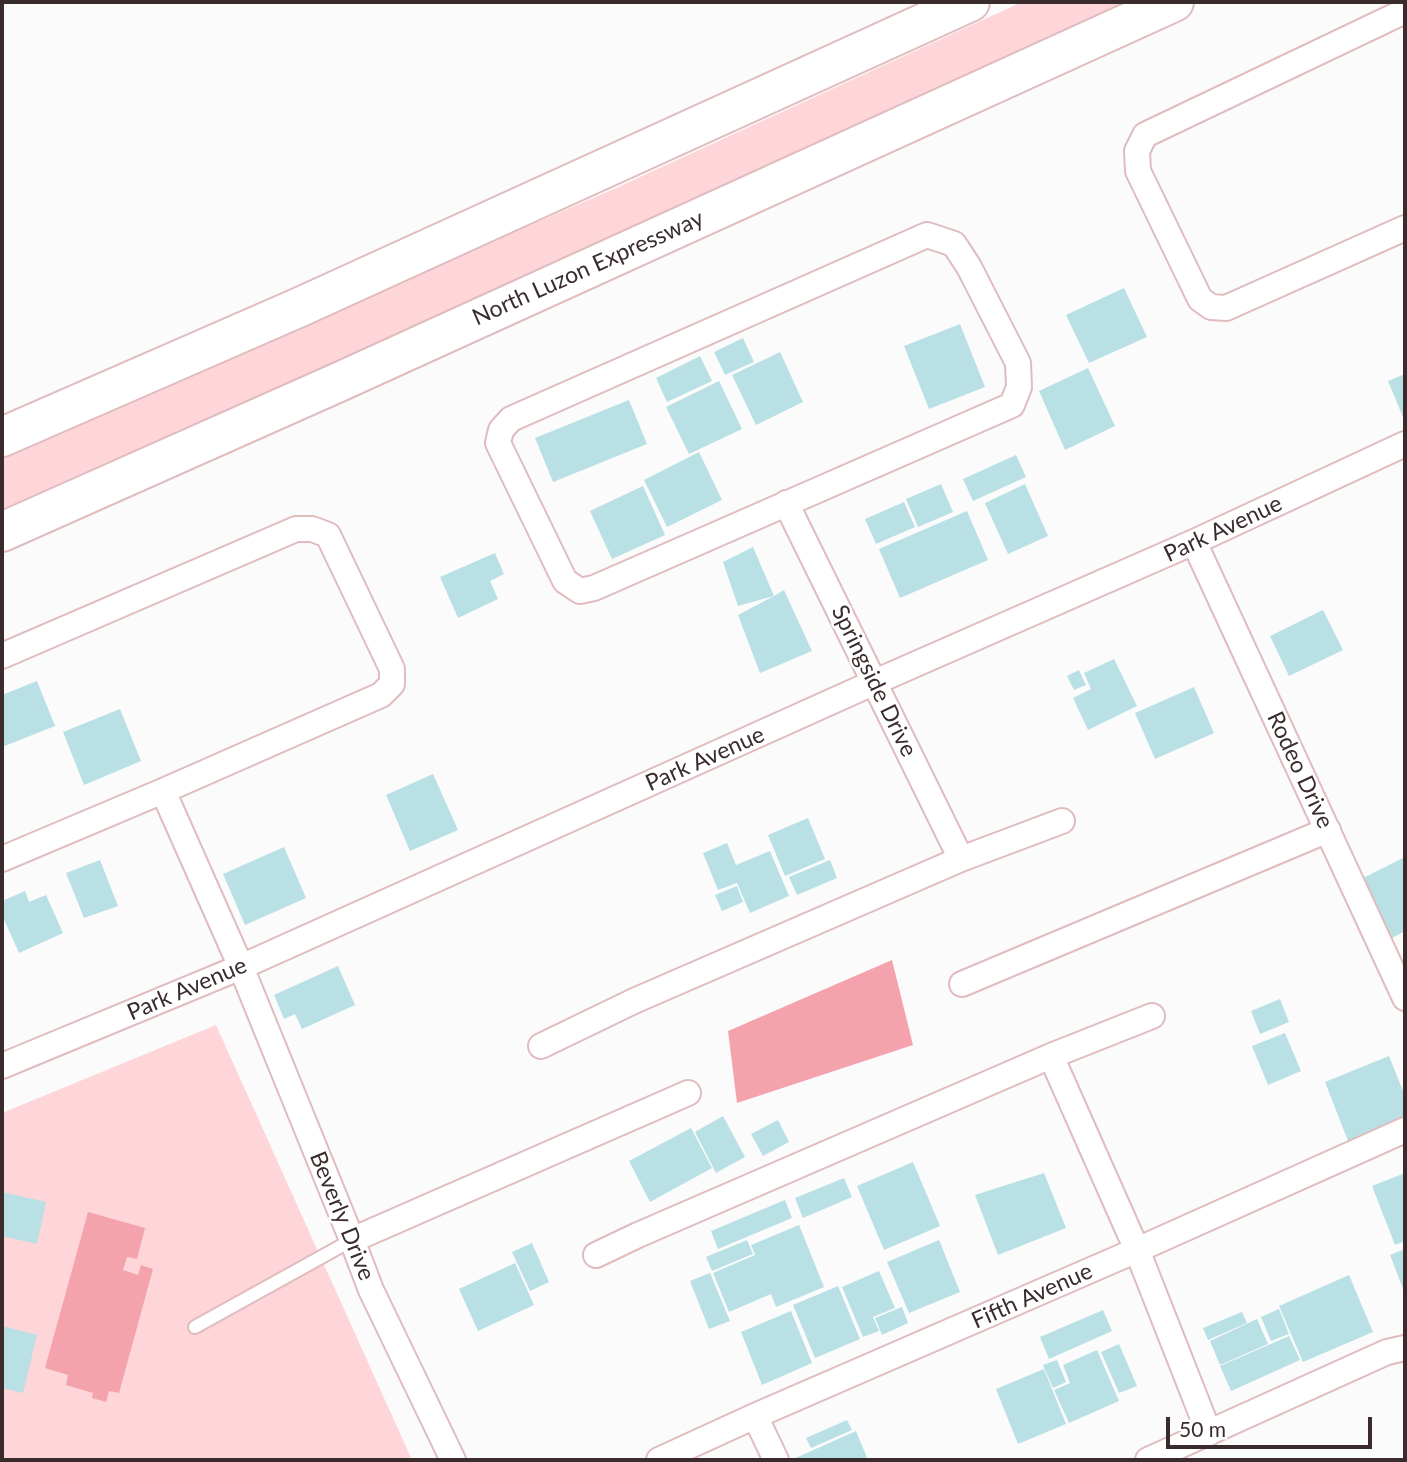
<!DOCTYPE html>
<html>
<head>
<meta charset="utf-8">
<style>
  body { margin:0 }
  #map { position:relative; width:1407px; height:1462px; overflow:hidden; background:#fbfbfb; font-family:Lato,sans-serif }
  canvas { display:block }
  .frame { position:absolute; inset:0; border:4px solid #3a2c2d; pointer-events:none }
  .scale { position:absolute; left:1166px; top:1417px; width:206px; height:32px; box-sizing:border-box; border:4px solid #3a2c2d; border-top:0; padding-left:9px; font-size:21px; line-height:24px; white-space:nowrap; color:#3a2c2d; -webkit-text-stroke:5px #fff; paint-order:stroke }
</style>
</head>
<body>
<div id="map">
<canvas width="1407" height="1462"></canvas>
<div class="frame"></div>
<div class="scale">50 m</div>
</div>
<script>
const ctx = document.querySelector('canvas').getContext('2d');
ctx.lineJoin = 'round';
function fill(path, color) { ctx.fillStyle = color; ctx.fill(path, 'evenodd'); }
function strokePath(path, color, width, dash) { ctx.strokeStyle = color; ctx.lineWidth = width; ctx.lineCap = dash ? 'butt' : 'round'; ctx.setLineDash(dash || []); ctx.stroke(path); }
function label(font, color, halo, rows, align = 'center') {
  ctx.font = font + ' Lato,sans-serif'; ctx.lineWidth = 5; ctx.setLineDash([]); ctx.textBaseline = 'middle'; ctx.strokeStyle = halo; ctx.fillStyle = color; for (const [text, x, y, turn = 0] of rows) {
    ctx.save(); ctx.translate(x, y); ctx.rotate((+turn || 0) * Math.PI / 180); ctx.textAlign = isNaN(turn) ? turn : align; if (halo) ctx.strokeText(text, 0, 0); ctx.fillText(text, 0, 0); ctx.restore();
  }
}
fill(new Path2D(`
  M1022,2H1145L2,516V454L616,188Z
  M216,1025L412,1460H2V1113Z`), '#fed5d8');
fill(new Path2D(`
  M892,960L913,1045L737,1103L728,1031Z
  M88,1212L145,1228L137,1259L127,1257L123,1270L138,1275L141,1265L153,1269L119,1393L109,1391L106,1402L92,1398L93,1393L66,1385L68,1375L45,1368Z`), '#f4a3ac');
fill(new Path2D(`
  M1124,288L1147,337L1089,363L1066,315Z
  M960,324L985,387L929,409L904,346Z
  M743,338L754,362L725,375L714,352Z
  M780,352L803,402L756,425L732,375Z
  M700,356L712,381L667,402L656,378Z
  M1088,368L1115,426L1065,450L1039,391Z
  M1405,374V422L1388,381Z
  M719,381L742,429L689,454L666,407Z
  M629,400L647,444L553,482L535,438Z
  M699,452L722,500L667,527L644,480Z
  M1016,455L1026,477L973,501L963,479Z
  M941,484L953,512L918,527L906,499Z
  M1025,484L1048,536L1008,554L985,503Z
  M643,486L665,535L612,559L590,511Z
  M904,502L915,527L876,544L865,519Z
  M967,511L988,560L900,598L879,549Z
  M753,547L774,596L784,590L812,651L760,673L738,615L774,596L738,606L723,562Z
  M495,553L504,574L490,581L498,599L458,618L440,577Z
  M1323,610L1343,650L1289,676L1270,636Z
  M1114,659L1137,706L1088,730L1073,698L1091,689L1084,673Z
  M1079,670L1086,685L1074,690L1067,676Z
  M37,681L55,726L2,747V695Z
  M1194,687L1214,733L1155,759L1135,713Z
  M120,709L141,761L84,785L63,732Z
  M433,774L458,830L410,851L386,795Z
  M808,818L825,859L785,876L768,835Z
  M727,843L736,865L770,851L789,896L750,913L737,883L718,890L703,853Z
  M284,847L306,898L245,925L223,874Z
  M1405,857V931L1392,938L1363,878Z
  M100,860L118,906L84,918L66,873Z
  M830,860L837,878L797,895L789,877Z
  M737,886L743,902L722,911L715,895Z
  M25,891L29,902L46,895L63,933L19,953L2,915V901Z
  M338,966L355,1005L302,1029L295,1014L284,1019L274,995Z
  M1280,999L1289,1022L1260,1034L1251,1011Z
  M1285,1033L1301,1071L1268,1085L1252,1046Z
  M1389,1056L1405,1096V1123L1350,1146L1325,1082Z
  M723,1116L745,1157L716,1173L695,1132Z
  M778,1120L789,1142L763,1156L751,1134Z
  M691,1128L712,1168L650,1202L629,1161Z
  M913,1162L940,1226L884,1250L857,1186Z
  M1044,1173L1066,1228L998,1255L975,1195Z
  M1405,1173V1241L1395,1245L1372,1186Z
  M844,1178L852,1197L803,1218L795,1198Z
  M2,1192L46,1202L37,1244L2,1236Z
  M785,1200L792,1218L718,1249L711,1231Z
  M799,1225L824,1287L776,1307L771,1294L729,1312L713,1273L755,1255L751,1245Z
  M747,1240L753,1254L712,1271L706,1257Z
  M939,1240L960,1292L909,1313L887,1262Z
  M532,1243L549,1282L530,1291L512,1252Z
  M1405,1249V1294L1390,1255Z
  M515,1263L534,1305L478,1331L459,1289Z
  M879,1271L895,1308L873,1317L879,1331L863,1337L842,1287Z
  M710,1273L730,1321L709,1329L690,1281Z
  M1349,1275L1373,1332L1303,1362L1279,1306Z
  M838,1286L860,1339L815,1358L793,1305Z
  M902,1307L908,1323L882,1335L875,1318Z
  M1279,1309L1289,1334L1271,1341L1261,1317Z
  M1103,1310L1112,1331L1049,1359L1040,1337Z
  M791,1311L812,1363L762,1385L741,1332Z
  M1242,1312L1247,1323L1208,1340L1203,1328Z
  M1257,1319L1268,1344L1220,1365L1210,1341Z
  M2,1326L37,1335L23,1393L2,1388Z
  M1289,1336L1300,1360L1231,1391L1220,1366Z
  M1119,1344L1137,1386L1119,1393L1101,1352Z
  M1097,1350L1119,1401L1069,1423L1054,1390L1070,1383L1063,1365Z
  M1057,1360L1066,1382L1053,1388L1043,1365Z
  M1044,1369L1066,1424L1018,1444L996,1389Z
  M847,1420L852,1430L811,1448L806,1438Z
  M856,1431L868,1460H791Z`), '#b8e0e5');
const service = new Path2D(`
  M195,1327L352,1240`);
const minor = new Path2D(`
  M1405,11L1145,135L1137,151L1138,171L1200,299L1211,307L1226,308L1405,228
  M927,235L954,244L969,267L1018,363L1019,387L1012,405L594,588L580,591L565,581L498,443L501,430L511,419Z
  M786,503L961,859
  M1194,542L1405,998
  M2,656L296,529H312L328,535L392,669V684L381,695L163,791L2,859
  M163,791L241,967L352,1240L371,1290L453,1460
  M962,984L1328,830
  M541,1046L634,1001L961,859L1062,821
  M1051,1056L1137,1250L1209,1433
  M2,1066L241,967L875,682L1194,542L1405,444
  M352,1240L688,1093
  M596,1255L638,1235L1051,1056L1152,1016
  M755,1416L776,1460
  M659,1460L755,1416L1137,1250L1405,1130
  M1148,1460L1387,1352L1405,1348`);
const motorway = new Path2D(`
  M2,437L300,307L970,2
  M2,532L339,382L1174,2`);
strokePath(service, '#e1bcbf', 16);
strokePath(minor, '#e1bcbf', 28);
strokePath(motorway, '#e1bcbf', 42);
strokePath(service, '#fff', 12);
strokePath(minor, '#fff', 24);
strokePath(motorway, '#fff', 38);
label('23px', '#3a2c2d', '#fff', [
  ["North Luzon Expressway",588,268,-24],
  ["Park Avenue",1223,529,-25],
  ["Springside Drive",874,681,64],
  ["Park Avenue",705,759,-24],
  ["Rodeo Drive",1300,770,65],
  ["Park Avenue",187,989,-23],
  ["Beverly Drive",342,1216,68],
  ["Fifth Avenue",1032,1296,-24]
]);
</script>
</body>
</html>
